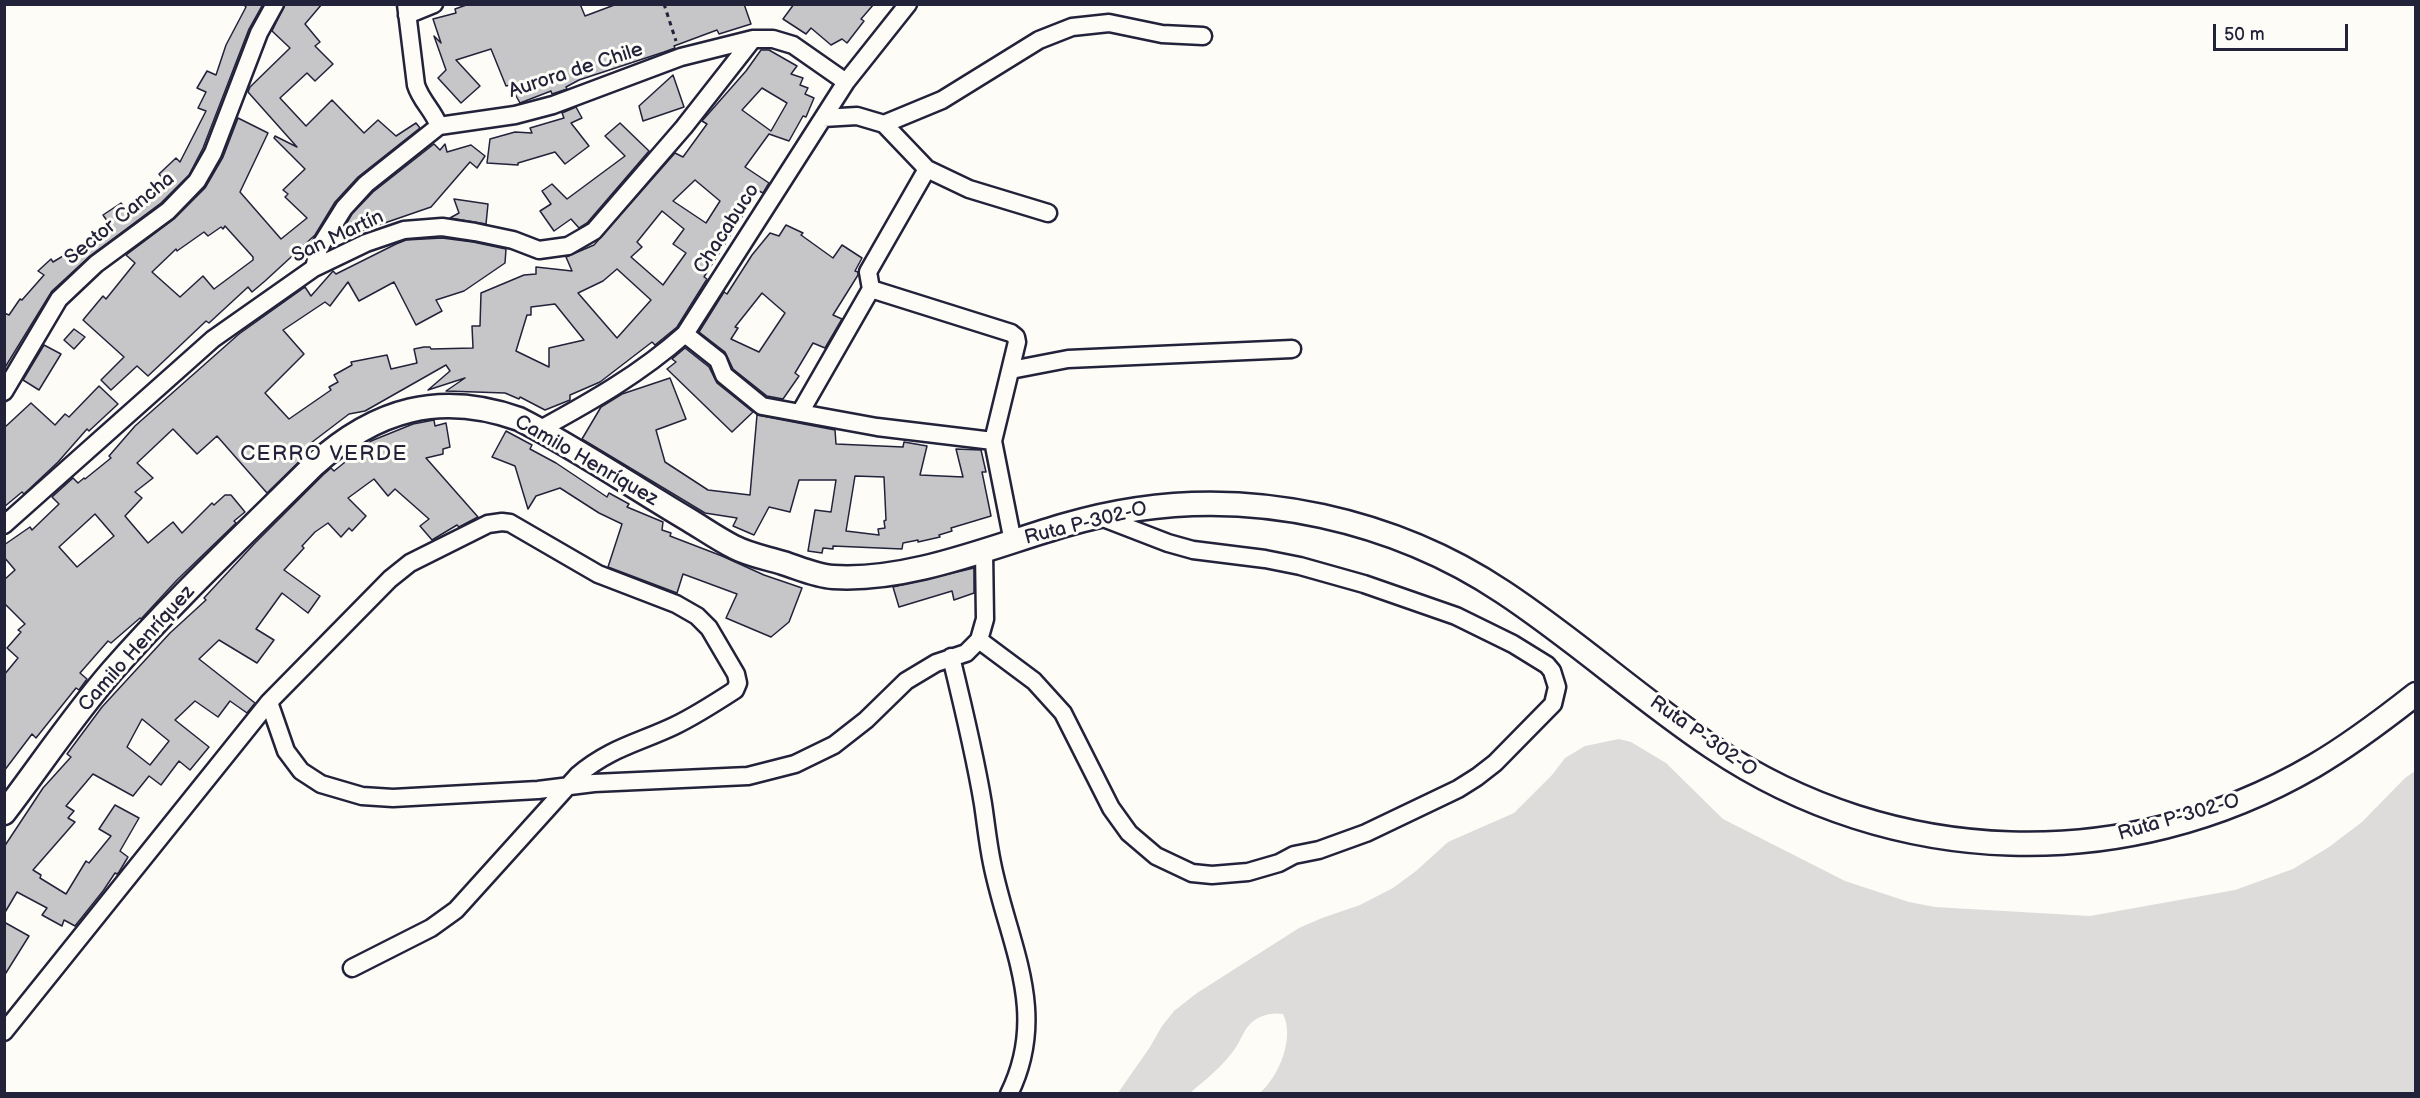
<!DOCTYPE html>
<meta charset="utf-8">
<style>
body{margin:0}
#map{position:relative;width:2420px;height:1098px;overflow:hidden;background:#fdfcf7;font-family:"Balsamiq Sans",sans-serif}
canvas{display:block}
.frame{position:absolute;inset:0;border:6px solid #22223b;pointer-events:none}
.scale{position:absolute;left:2213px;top:24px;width:135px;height:27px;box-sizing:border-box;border:3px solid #22223b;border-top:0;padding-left:8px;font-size:18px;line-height:21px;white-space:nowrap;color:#22223b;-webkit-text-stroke:4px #fdfcf7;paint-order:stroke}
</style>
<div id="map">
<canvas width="2420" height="1098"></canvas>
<div class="frame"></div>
<div class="scale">50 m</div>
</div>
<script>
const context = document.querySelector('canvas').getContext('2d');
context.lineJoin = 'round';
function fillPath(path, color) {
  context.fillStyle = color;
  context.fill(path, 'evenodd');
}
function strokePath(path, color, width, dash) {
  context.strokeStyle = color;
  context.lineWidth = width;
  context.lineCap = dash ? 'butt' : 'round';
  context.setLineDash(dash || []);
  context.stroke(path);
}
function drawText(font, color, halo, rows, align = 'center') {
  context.font = font + ' "Balsamiq Sans",sans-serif';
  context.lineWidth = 6;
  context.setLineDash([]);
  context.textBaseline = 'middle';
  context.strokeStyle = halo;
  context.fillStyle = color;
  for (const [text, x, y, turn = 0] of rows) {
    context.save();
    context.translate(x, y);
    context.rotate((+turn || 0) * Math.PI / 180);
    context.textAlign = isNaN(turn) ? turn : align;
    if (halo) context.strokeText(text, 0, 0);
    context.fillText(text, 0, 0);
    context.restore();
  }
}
fillPath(new Path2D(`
 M1619 739 1631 742 1666 763 1723 819 1845 881 1909 902 1935 907 2090 916 2235 890 2293 869 2329 847 2362 822 2405 778 2415 771V1093H1260C1279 1076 1295 1038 1283 1014 1273 1012 1260 1015 1252 1022 1243 1030 1241 1041 1234 1050 1222 1067 1205 1080 1190 1093H1118L1150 1047 1162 1026 1174 1011 1197 993 1299 928 1322 918 1360 905 1393 888 1416 871 1448 842 1514 813 1552 775 1565 758 1585 746Z`), '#dddcdb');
const building = new Path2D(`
 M243 4H263L249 29 203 148 189 175 161 203 90 256 52 291 4 369V313L9 315 20 299 22 300 44 275 38 271 51 259 53 262 63 256 110 225 103 215 121 203 127 211 167 184 159 174 176 158 180 162 206 111 198 108 206 92 197 88 207 71 216 75 226 45 246 7Z
 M285 4H322L305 24 320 42 315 46 333 64 315 81 307 73 280 98 306 126 332 100 364 133 378 120 396 136 416 123 420 128 358 177 335 202 315 235 265 281 252 292 248 287 209 323 206 321 148 376 137 366 111 390 101 380 124 357 83 320 103 296 106 299 135 263 126 255 174 219 205 188 223 157 238 118 268 133 240 192 281 239 307 218 285 197 288 194 283 190 305 169 274 138 275 136 297 147 248 92 250 87 290 48 272 31ZM225 226 253 257V260L214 289 203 276 180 297 152 272 176 249 177 251 204 232 208 236 221 227 223 229Z
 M469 4H580L585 16 617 4H744L751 24 719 34 717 30 674 46 675 48 664 52 579 80 566 87 567 89 552 94 551 91 520 103 510 85 506 86 491 49 456 60 480 86 461 103 438 78 446 70 434 36 441 43 433 19 456 13 455 9Z
 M794 4H874L861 19 864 21 847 43 842 39 831 45 811 28 806 34 783 19Z
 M761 50H769L797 66 791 74 803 78 800 85 808 88 805 94 814 98 806 117 803 116 789 141 769 134 745 167 769 183 763 193 751 187 736 210 743 215 704 277 707 279 677 327 655 345 652 342 600 382 570 395V400L545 410 520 397 519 399 505 393 446 391 465 378 428 390 450 371 446 365 365 411 349 414 307 446 311 450 267 493 217 436 197 454 173 429 137 463 153 478 135 492 142 498 125 516 148 543 173 522 182 533 212 503 214 505 225 495H231L245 512 234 521 236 523 177 580 141 619 140 618 111 643 108 641 80 673 87 679 79 690 76 688 36 738 32 734 4 771V675L18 658 7 648 21 632 18 630 25 624 4 603V580L15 570 4 557V545L30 527 32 530 59 504 52 497 73 478 78 483 84 478 85 479 111 458 109 456 135 426 239 334 305 287 311 296 333 271 336 274 396 244 406 240 442 238 473 242 506 249 505 263 464 291 436 300 442 311 416 325 394 282 359 301 348 282 330 306 325 302 283 330 304 354 265 393 289 419 331 390 329 387 338 382 334 375 352 365 351 362 387 355 391 369 417 363 414 349 424 347H430L431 349 473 348 472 326H480L481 293 524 275 536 274V267L572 271 566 257 594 245 675 153 683 157 707 124 702 121 746 71ZM762 88 787 103 771 131 742 110ZM695 180 720 201 706 223 673 201ZM662 211 684 229 673 244 686 253 663 285 631 257 642 247 637 242ZM617 269 651 300 617 338 578 293 603 281ZM555 304 584 340 549 348V367L516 351 527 315H531V307ZM95 514 114 536 77 567 59 547Z
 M673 75 684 107 643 121 639 106Z
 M576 107 582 118 571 123 589 146 565 164 555 152 518 163V165L487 163 490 139 515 132 532 133 530 128 564 118 562 113Z
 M620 123 649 151 587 223 579 228 571 219 554 231 540 211 551 204 542 191 552 184 567 199 625 156 605 136Z
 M434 144 440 150 445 144 447 152 471 145 485 156 477 168 470 162 431 207 344 237 342 231 352 214 373 192Z
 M454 199 488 204 486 224 450 218 459 213Z
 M786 225 803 233 801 235 833 258 842 245 862 258 855 271 858 272V275L833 315 842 319 825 348 813 343 795 373 799 376 783 399 767 396 733 369 725 352 699 332 724 292 727 294 752 255 770 233 779 236ZM762 293 785 313 759 352 731 339 738 328 735 327Z
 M74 329 85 337 74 349 64 340Z
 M44 345 61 354 39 390 23 380Z
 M685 348 709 367 717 383 753 412 732 432 667 369 676 362 672 359Z
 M670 378 686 419 656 430 665 462 708 490 750 495 757 415 835 430 836 444 903 447 904 442 927 446 920 475 963 477 956 449 981 450 986 472H982L991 516 951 528 952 531 939 535 940 537 918 542V540L903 543 902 549 833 546V549L823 548 822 553 808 551 815 510 831 512 836 480H799L790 512 769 507 754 535 733 526 737 518 705 513 582 439 601 407 622 394ZM855 476 884 477 886 520 884 521 885 528 878 529 879 535 846 531Z
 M99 386 118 404 89 431 87 429 58 462 24 494 22 492 4 507V428L31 403 55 425 65 414 69 417Z
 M434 420 435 426 446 423 450 447 443 449V454L426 458 478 517 459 527 457 525 432 540 420 526 429 519 395 489 388 496 374 479 348 498 366 516 352 531 349 528 341 537 328 523 315 532 302 546 304 548 284 570 320 596 308 613 282 593 256 629 274 640 257 663 219 640 199 659 255 703 247 713 230 701 218 717 195 701 175 720 209 747 190 770 179 761 161 785 149 776 133 796 93 774 66 806 74 811 68 818 75 822 33 870 41 875 40 878 66 894 86 861 89 863 111 836 99 829 115 805 139 818 120 851 128 857 119 872 117 874 115 873 103 891 75 926 64 920 62 926 42 915 47 908 17 892 4 914V847L43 788 71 757 67 754 102 707 170 633 206 600 204 598 255 543 323 475 331 468 334 471 371 441 413 424ZM142 719 169 741 150 765 127 747Z
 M506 431 532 445 530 449 556 463 607 497 609 493 629 504 627 507 663 522 662 530 671 533 670 536 722 556 764 575 802 588 789 622 771 637 726 618 737 594 683 574 677 593 608 567 622 524 599 513 560 488 536 496 528 509 515 466 492 457Z
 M974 568V593L954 600 952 591 899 607 893 587Z
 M4 922 29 936 4 976Z`);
fillPath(building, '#c6c6c8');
strokePath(building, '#22223b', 1.5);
const street = new Path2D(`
 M406 4 416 85C421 101 433 110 439 126
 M407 15 434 4
 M823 118 857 116 884 124 927 169 969 189 1048 213
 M884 124 942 100 1039 40 1072 27 1109 23 1162 34 1203 36
 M314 268 319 248 344 208 366 184 439 126 515 115 553 105 681 57 753 39H773L793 45 846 82
 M871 289 1011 333 1016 337 1017 342 993 441 1013 542
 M685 334 718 360 724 375 762 406 877 427 993 441
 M1011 370 1068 359 1292 349
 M4 392 59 299 96 264 168 211 197 181 213 153 259 33 275 4
 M801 411 871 289 868 272 927 169
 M539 430C592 401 640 374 685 334L846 82 908 4
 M4 525 213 339 314 268 366 243 404 230 442 227 475 232 513 240 539 250 568 246 594 231 684 127 753 39
 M979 640 1034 681 1063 713 1111 808 1129 833 1156 856 1192 873 1212 875 1248 872 1279 863 1294 855 1319 850 1366 833 1458 789 1477 777 1495 763 1553 704 1557 687 1552 671 1547 665 1513 644 1456 616 1364 584 1300 566 1265 559 1193 550 1168 543 1098 516
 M951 657C963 706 975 755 983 804 986 824 988 844 992 863 1008 944 1050 1011 1009 1094
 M269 702 286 751 301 771 321 784 362 796 393 798 538 790 594 783 748 776 795 764 834 745 866 720 906 681 936 663 966 653 979 640 985 619 984 551
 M4 1032 269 702 390 579 410 563 488 524 502 522 510 523 598 574 676 604 697 616 709 628 736 674 738 683 735 690C715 703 695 716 674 726 638 743 610 748 578 775L456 910 431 928 352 968`);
const secondary = new Path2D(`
 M4 813C40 766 73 716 112 671 175 599 246 533 314 465 376 409 440 391 519 419 578 449 633 487 689 520 704 529 718 539 734 547 749 555 767 558 783 563 799 568 816 576 833 577 909 582 993 546 1065 525 1150 500 1236 497 1322 516 1386 530 1449 556 1503 592 1576 640 1640 699 1712 747 1893 869 2125 876 2314 766 2350 745 2383 720 2416 694`);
strokePath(street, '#22223b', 21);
strokePath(secondary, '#22223b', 27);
strokePath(new Path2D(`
 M664 4 676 41`), '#22223b', 3, [4.5, 4.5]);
strokePath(street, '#fdfcf7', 16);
strokePath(secondary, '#fdfcf7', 22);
drawText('20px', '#22223b', '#fdfcf7', [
 ["Aurora de Chile",576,71,-18],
 ["Sector Cancha",120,219,-39],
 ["Chacabuco",727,229,-57],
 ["San Martín",338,237,-25],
 ["Camilo Henríquez",586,461,30],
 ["Ruta P-302-O",1086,524,-14],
 ["Camilo Henríquez",137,649,-48],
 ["Ruta P-302-O",1703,737,35],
 ["Ruta P-302-O",2179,818,-16]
]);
context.letterSpacing = '1.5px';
drawText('21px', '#22223b', '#fdfcf7', [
 ["CERRO VERDE",324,455]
]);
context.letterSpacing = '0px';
</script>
